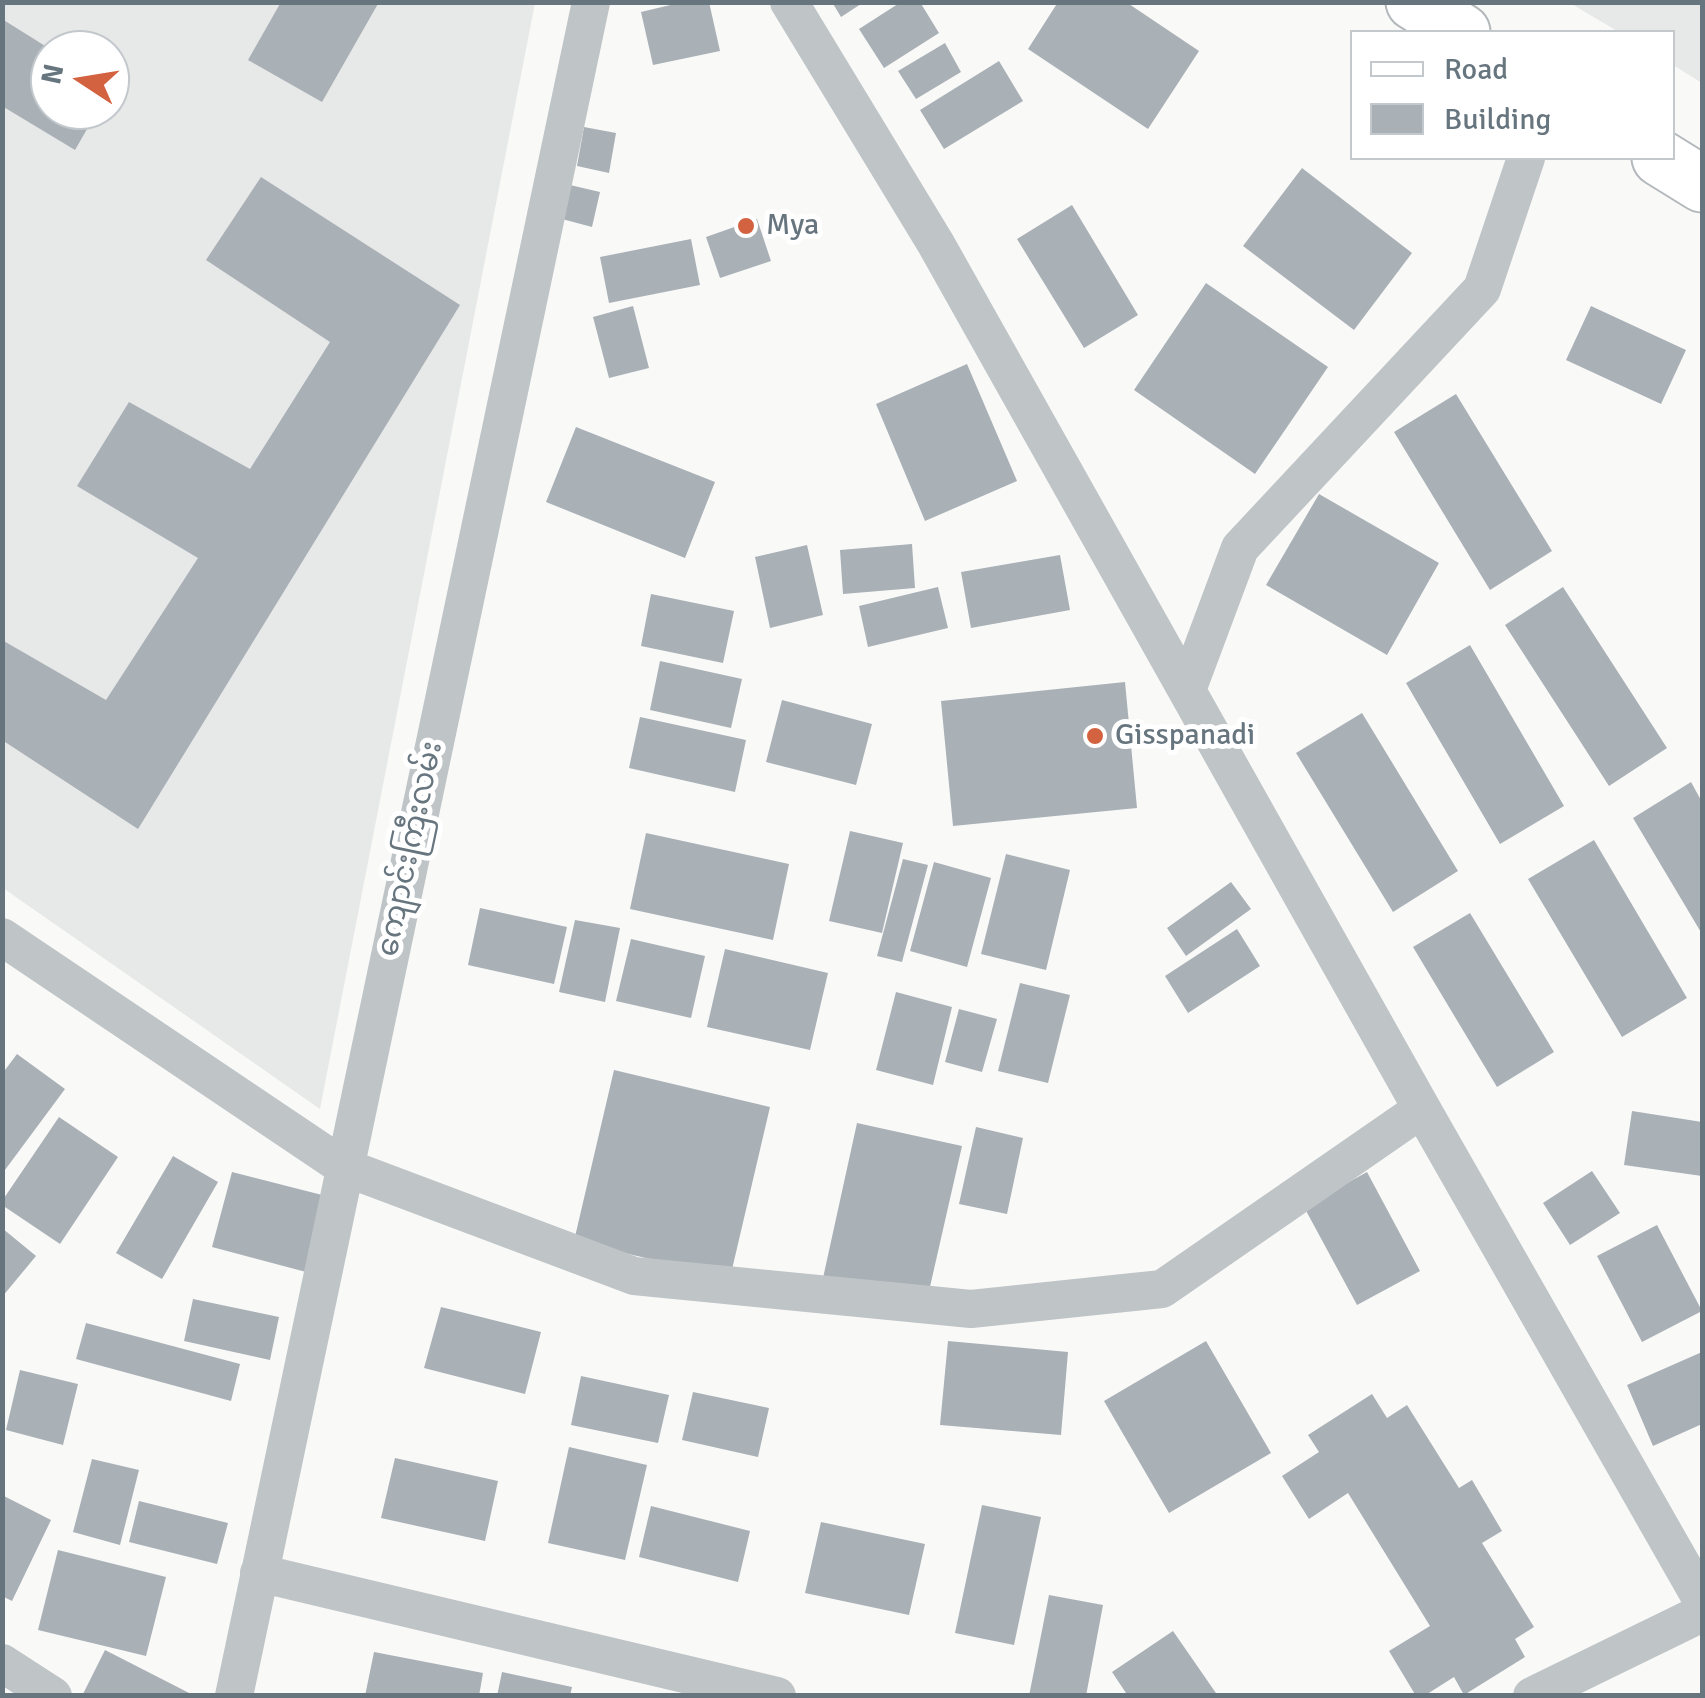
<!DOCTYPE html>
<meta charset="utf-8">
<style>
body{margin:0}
#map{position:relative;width:1705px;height:1698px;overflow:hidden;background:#f9f9f8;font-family:Signika,sans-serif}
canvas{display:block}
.frame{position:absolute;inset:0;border:5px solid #67757f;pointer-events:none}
.legend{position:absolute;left:1350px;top:30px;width:325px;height:130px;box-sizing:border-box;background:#fff;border:2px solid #c2c8cc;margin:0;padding:12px 18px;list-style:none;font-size:30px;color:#67757f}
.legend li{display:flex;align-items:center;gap:20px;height:50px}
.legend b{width:50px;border:2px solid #c2c8cc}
.north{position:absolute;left:30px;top:30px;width:100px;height:100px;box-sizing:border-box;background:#fff;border:2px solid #c2c8cc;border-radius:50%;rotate:282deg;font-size:28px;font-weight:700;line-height:40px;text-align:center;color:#67757f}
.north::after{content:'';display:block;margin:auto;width:35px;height:45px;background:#d26240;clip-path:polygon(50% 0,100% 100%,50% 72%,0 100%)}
</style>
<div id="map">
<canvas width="1705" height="1698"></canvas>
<div class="frame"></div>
<ul class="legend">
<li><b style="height:12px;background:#fff"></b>Road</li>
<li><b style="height:28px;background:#a9b0b6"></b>Building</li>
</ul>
<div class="north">N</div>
</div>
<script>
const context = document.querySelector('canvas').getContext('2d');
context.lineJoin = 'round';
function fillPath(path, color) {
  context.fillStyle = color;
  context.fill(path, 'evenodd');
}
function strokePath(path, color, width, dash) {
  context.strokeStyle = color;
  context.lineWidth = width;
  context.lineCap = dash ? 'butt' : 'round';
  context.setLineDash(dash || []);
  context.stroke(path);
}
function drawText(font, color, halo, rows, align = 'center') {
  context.font = font + ' Signika,"Noto Sans Myanmar",sans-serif';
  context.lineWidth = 10;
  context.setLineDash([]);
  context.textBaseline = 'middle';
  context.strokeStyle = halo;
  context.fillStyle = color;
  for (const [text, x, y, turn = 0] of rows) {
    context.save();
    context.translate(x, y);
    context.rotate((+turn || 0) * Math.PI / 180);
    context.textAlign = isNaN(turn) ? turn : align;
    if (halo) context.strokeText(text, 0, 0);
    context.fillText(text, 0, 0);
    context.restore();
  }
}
fillPath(new Path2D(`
 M3 3H535L320 1109 3 888ZM50 50H110V110H50Z
 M1570 3H1702V83L1673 65 1672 32H1619Z`), '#e7e8e8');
fillPath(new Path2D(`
 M281 2H379L322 102 248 60Z
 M683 2H709L720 51 653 65 641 12Z
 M832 2H864L841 17Z
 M901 2H920L939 33 884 68 859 29Z
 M1058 2H1126L1199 51 1148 129 1028 49Z
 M2 19 50 49V110H98L75 150 2 106Z
 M945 43 961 72 916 99 898 71Z
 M999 61 1023 101 944 149 920 110Z
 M584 127 616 133 609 173 577 166Z
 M1302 168 1412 253 1354 330 1243 246Z
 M261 177 460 305 138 829 2 740V640L106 700 198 558 77 486 129 402 250 469 330 342 206 260Z
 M570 185 600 192 592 227 562 219Z
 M1072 205 1138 315 1084 348 1017 239Z
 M757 219 771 261 720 278 706 237Z
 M691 239 700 285 609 303 600 257Z
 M1206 283 1328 367 1255 474 1134 390Z
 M633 306 649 368 609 378 593 317Z
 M1591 306 1686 350 1661 404 1566 360Z
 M967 364 1017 481 925 521 876 404Z
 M1456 394 1552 551 1490 590 1394 432Z
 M576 427 715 482 685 558 546 502Z
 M1319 494 1439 563 1387 655 1266 585Z
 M912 544 915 588 843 594 840 550Z
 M807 545 823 615 770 628 755 557Z
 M1060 555 1070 610 971 628 961 572Z
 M938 587 948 628 868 647 859 606Z
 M1563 587 1667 748 1609 786 1505 625Z
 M651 594 734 611 723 663 641 646Z
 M1470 645 1564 806 1500 844 1406 683Z
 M660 661 742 679 731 728 650 710Z
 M1125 682 1137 808 953 826 941 701Z
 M782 700 872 724 856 785 766 762Z
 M1362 713 1458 871 1393 912 1296 753Z
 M640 717 746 740 735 792 629 768Z
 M1691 782 1702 802V934L1633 818Z
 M850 831 903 843 882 933 829 921Z
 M646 833 789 864 773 940 630 909Z
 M1594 840 1687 998 1622 1037 1528 879Z
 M1006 854 1070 870 1046 970 981 954Z
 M903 859 928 865 902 962 877 956Z
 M934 862 991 878 967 967 910 951Z
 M1231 882 1251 909 1186 956 1167 928Z
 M480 908 567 927 554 984 468 965Z
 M1470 913 1554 1052 1497 1087 1413 947Z
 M575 920 620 928 605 1002 559 992Z
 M1237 929 1260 966 1188 1013 1165 976Z
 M631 939 705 956 691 1018 616 1001Z
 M725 949 828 973 810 1050 707 1027Z
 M1020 983 1070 995 1048 1083 998 1071Z
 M896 992 952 1007 933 1085 876 1070Z
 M959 1009 997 1019 982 1072 945 1062Z
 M17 1054 65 1089 2 1174V1074Z
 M614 1070 770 1107 730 1278 574 1241Z
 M1632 1111 1702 1122V1176L1624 1165Z
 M59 1117 118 1157 60 1244 2 1205V1201Z
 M857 1123 962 1146 927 1300 823 1278Z
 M976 1127 1023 1138 1007 1214 959 1204Z
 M173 1156 218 1182 162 1279 116 1253Z
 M1592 1171 1620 1213 1570 1245 1543 1203Z
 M232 1172 326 1196 306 1272 212 1247Z
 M1367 1172 1420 1271 1357 1305 1304 1207Z
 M1657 1225 1702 1311 1642 1342 1597 1256Z
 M2 1228 36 1256 2 1297Z
 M193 1299 279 1317 270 1360 184 1341Z
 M441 1307 541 1332 525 1394 424 1368Z
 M86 1323 240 1364 231 1401 76 1359Z
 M948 1341 1068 1352 1061 1435 940 1425Z
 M1206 1341 1271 1453 1169 1513 1104 1401Z
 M1702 1352V1424L1653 1446 1627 1385Z
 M20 1370 78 1384 63 1445 6 1430Z
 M581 1376 669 1395 658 1443 571 1425Z
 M693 1392 769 1408 758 1457 682 1440Z
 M1372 1394 1387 1418 1407 1405 1459 1488 1472 1480 1502 1531 1482 1543 1534 1627 1515 1639 1525 1657 1464 1695 1454 1677 1424 1696H1416L1389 1651 1430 1626 1348 1493 1309 1519 1282 1476 1319 1452 1308 1435Z
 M569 1447 647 1465 625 1560 548 1543Z
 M395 1458 498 1481 485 1541 381 1518Z
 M92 1459 139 1470 120 1545 73 1532Z
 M2 1495 51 1520 12 1601 2 1596Z
 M139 1501 228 1523 217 1564 129 1542Z
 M982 1505 1041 1517 1014 1645 955 1633Z
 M651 1506 750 1531 738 1582 639 1557Z
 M821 1522 925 1544 909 1615 805 1593Z
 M58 1550 166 1577 146 1656 38 1630Z
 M1049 1595 1103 1605 1086 1696H1029Z
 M1173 1631 1218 1696H1128L1112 1672Z
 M105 1650 195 1696H82Z
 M374 1652 483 1673 479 1696H365Z
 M502 1672 572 1687 570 1696H497Z`), '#a9b0b6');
const primary = new Path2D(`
 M1414 2 1462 32
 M1660 158 1702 184`);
strokePath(primary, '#b3b8bb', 59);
strokePath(new Path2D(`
 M789 2 936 244 1422 1109 1702 1600
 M1187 690 1240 548 1482 289 1526 158
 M2 937 344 1167 634 1276 971 1309 1162 1289 1422 1109
 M259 1573 777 1696
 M2 1663 53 1696
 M234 1696 591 2
 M1532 1696 1702 1613`), '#bfc4c7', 38);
strokePath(primary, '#fff', 55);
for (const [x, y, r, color] of [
 [746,226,10,"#d26240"],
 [1095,736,10,"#d26240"]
]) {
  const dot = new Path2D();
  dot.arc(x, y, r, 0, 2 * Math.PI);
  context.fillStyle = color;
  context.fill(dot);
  strokePath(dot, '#fff', 4);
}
drawText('30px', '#67757f', '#fff', [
 ["Mya",766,226],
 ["Gisspanadi",1115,736]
], 'left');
drawText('30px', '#67757f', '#fff', [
 ["ကျောင်းကြီးလမ်း",411,849,-78]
]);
</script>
